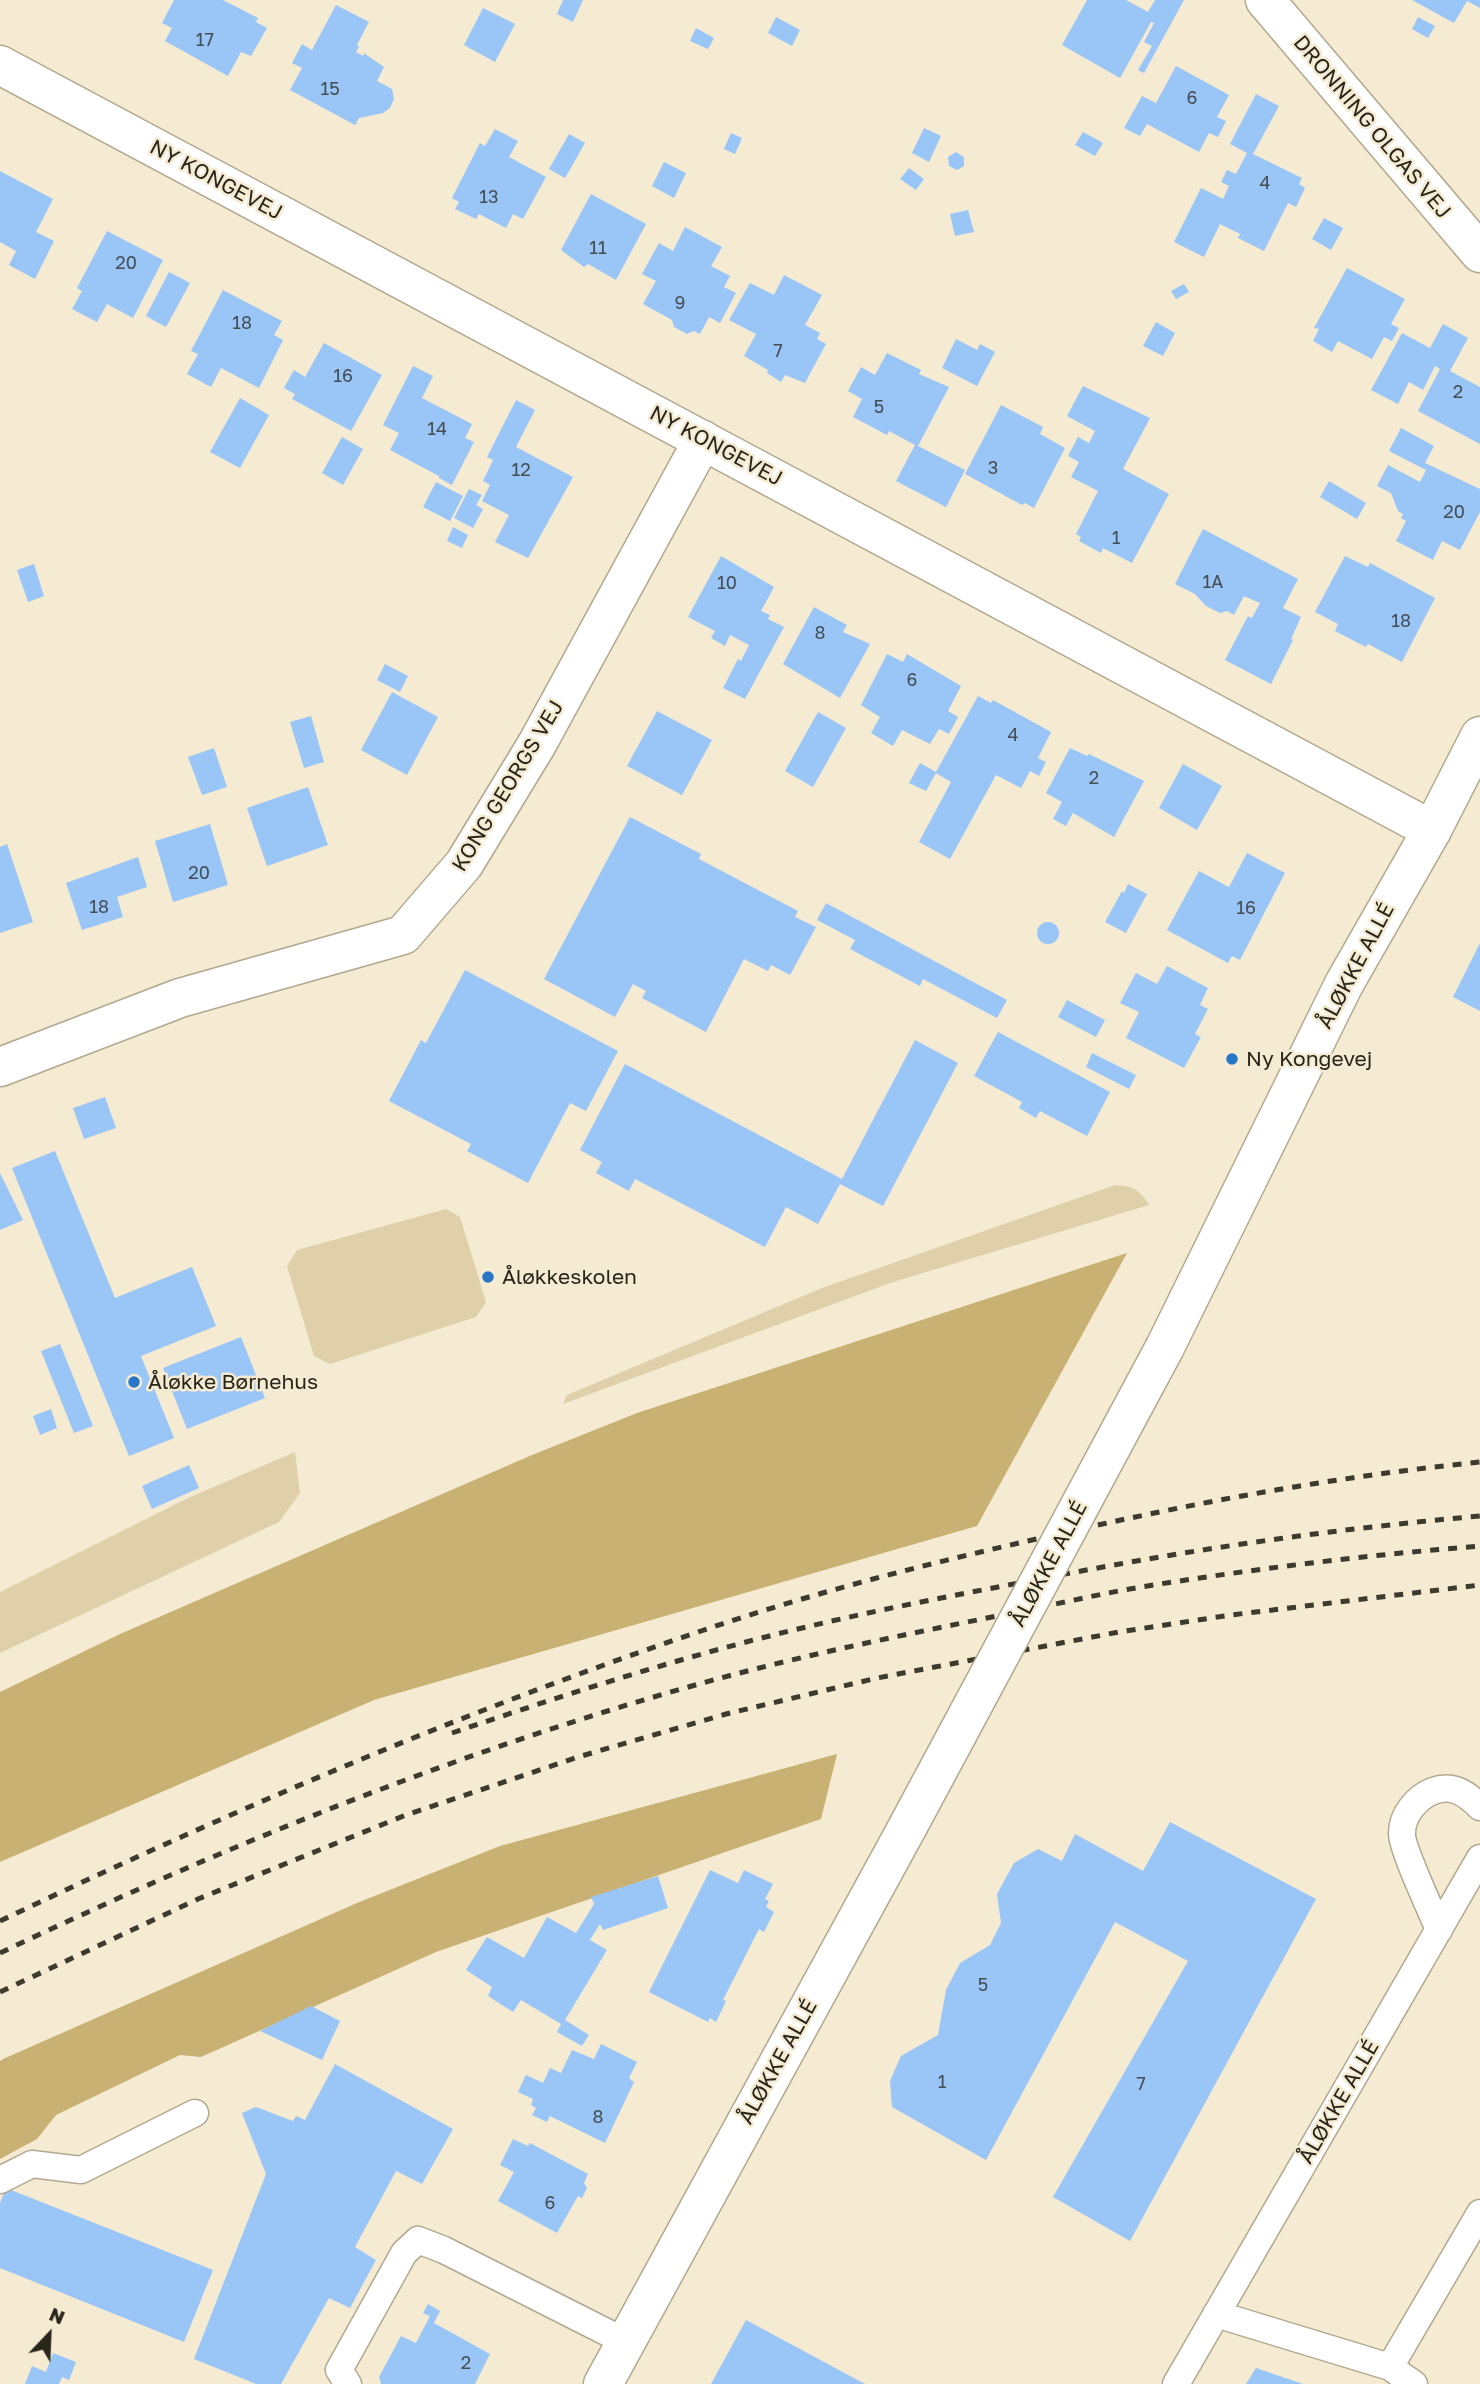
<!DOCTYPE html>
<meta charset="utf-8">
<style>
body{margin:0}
#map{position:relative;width:1480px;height:2384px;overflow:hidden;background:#f4ebd2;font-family:"Golos Text",sans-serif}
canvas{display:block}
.north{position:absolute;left:14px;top:2300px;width:70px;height:70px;-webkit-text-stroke:5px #f4ebd2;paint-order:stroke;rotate:23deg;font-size:19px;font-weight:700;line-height:28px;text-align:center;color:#28251b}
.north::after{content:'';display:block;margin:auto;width:24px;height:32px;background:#28251b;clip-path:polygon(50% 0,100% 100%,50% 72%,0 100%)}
</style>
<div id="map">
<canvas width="1480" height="2384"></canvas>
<div class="north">N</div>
</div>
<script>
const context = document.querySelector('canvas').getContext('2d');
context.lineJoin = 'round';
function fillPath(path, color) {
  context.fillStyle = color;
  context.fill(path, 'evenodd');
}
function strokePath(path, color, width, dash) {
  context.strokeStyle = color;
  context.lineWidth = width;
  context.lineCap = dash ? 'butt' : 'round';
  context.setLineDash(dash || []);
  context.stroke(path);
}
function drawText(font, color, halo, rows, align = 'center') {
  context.font = font + ' "Golos Text",sans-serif';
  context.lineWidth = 5;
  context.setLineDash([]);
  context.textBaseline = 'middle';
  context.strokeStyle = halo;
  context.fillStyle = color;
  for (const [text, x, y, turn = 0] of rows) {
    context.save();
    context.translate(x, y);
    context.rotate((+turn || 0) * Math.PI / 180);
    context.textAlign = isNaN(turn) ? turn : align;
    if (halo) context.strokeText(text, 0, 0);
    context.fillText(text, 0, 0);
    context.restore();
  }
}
fillPath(new Path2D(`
 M1115 1185C1132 1186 1141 1190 1149 1205L893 1282 563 1404 567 1395 822 1288Z
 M446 1209 460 1217 486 1302 476 1317 330 1364 314 1356 287 1266 297 1250Z
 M295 1452 300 1493 279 1522 0 1653V1592L188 1498Z`), '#dfd0a9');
fillPath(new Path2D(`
 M1127 1253 977 1526 374 1700 0 1862V1692L120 1634 532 1455 637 1413Z
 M837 1754 821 1819 436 1952 201 2057 180 2055 56 2115 37 2139 0 2159V2061L3 2059 357 1903 500 1846Z`), '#c8b173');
fillPath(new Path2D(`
 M174 0H223L258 18 256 22 267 28 251 56 241 52 228 76 165 41 172 28 162 23Z
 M563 0H583L573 22 557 14Z
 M1087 0H1126L1148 12 1155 0H1184L1144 73 1138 70 1152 46 1144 42 1154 23 1151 22 1120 78 1062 45Z
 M1412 0H1480V8L1467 1 1454 23Z
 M336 5 369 22 357 45 359 47 356 52 363 56 364 53 384 67 377 81 392 89 394 99 390 108 383 113 359 118 355 125 290 90 302 68 292 63 302 44 312 50Z
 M483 8 515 24 495 62 464 45Z
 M776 17 800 30 792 46 768 33Z
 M1418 17 1435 26 1428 38 1412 29Z
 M696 28 714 38 708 49 690 41Z
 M1176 66 1229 95 1217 117 1226 121 1218 137 1209 133 1199 152 1147 124 1140 136 1124 128 1142 96 1156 103Z
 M1256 94 1279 106 1253 154 1302 178 1299 184 1305 188 1296 207 1288 203 1264 251 1238 238 1240 234 1220 224 1204 257 1174 242 1201 188 1223 199 1229 186 1221 182 1227 170 1236 174 1247 153 1230 144Z
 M924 128 941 136 929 162 912 153Z
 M495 129 518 141 509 157 546 177 523 219 513 214 506 228 479 214 476 219 455 209 459 202 452 198 480 143 485 146Z
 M1083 132 1103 143 1095 156 1075 145Z
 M731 133 742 138 735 154 724 149Z
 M569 134 585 143 565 178 549 169Z
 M956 152 964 157V166L957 170 949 166 948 157Z
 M664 162 686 173 674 198 652 186Z
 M909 168 924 179 916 190 900 179Z
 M0 171 53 199 36 232 54 241 35 279 9 265 16 251 0 242Z
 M591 194 646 224 616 280 588 264 584 267 561 250Z
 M968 210 974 232 955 236 950 214Z
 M1324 218 1343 228 1331 250 1312 239Z
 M685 227 722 247 711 266 730 276 724 287 736 293 720 323 709 317 700 334 694 331 687 334 674 327 672 320 643 304 656 281 642 274 659 243 673 251Z
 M107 231 163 260 133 318 107 304 97 322 72 309 82 291 77 288Z
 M1347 268 1405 299 1391 324 1399 328 1392 341 1384 337 1372 359 1338 341 1332 352 1313 341 1319 329 1314 328Z
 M169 272 190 283 166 327 146 316Z
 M784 275 822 295 805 325 820 333 817 339 826 344 805 383 785 375 781 382 767 373 768 370 744 356 756 334 729 320 750 283 774 295Z
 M1184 284 1189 292 1176 299 1171 291Z
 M223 290 282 321 274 335 283 340 259 388 221 368 211 387 187 374 198 354 191 351Z
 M1156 322 1175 333 1163 356 1143 346Z
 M1443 324 1468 338 1450 371 1480 387V444L1418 411 1440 369 1435 366 1423 390 1409 382 1398 404 1371 390 1402 333 1430 348Z
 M956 339 977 350 980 344 995 352 977 386 942 368Z
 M324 343 382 375 351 431 292 399 295 394 284 388 294 370 305 377Z
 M887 353 921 370 919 374 949 387 918 446 965 470 946 507 896 481 915 445 889 431 887 435 853 417 862 399 848 391 861 367 875 375Z
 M413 366 433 376 422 398 472 424 465 438 474 442 452 485 439 478V476L390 450 399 433 383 425Z
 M1083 386 1150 418 1123 469 1169 494 1132 563 1103 548 1101 553 1079 541 1081 537 1076 534 1098 491 1071 477 1079 462 1068 456 1078 437 1089 443 1095 431 1067 416Z
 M240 398 269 415 240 468 210 452Z
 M516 400 535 410 516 447 573 477 528 558 495 542 509 515 482 501 490 485 483 481 493 460 487 457Z
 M1001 405 1043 427 1040 434 1065 448 1034 508 1025 503 1022 505 965 474Z
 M1401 428 1434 446 1425 463 1480 489V512L1460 550 1442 541 1433 560 1396 541 1406 521 1401 518 1403 514 1398 511 1391 493 1377 486 1388 465 1420 482 1426 470 1389 451Z
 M342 437 363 449 343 485 322 473Z
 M1329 481 1366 503 1357 519 1320 497Z
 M436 482 463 496 450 521 423 507Z
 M469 489 482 495 476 505 483 509 473 528 454 518Z
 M453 527 468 535 462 548 447 541Z
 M1203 529 1298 579 1283 608 1301 617 1291 639 1293 640 1271 684 1225 660 1248 616 1252 618 1260 603 1244 596 1234 615 1227 611 1220 613 1206 606 1195 594 1175 584Z
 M721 556 774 587 761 611 770 615 768 619 784 627 745 699 723 688 738 659 741 661 749 645 730 635 725 646 711 638 715 631 688 617Z
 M1345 556 1368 567 1370 563 1435 598 1402 662 1368 644 1366 647 1335 631 1338 624 1315 612Z
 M34 564 44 596 28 602 17 570Z
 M814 607 847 625 843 632 870 644 840 698 783 664Z
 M887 654 903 662 907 654 961 686 948 711 958 717 949 734 939 729 930 744 902 730 893 746 871 733 880 717 861 705Z
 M385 664 408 676 400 692 377 680Z
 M392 692 438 717 407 775 361 750Z
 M978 696 991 703 993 700 1051 732 1038 758 1046 762 1039 776 1030 771 1021 788 996 775 950 859 919 842 951 782 936 773 926 791 909 783 920 763 936 772Z
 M657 711 712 740 682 795 627 766Z
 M818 712 846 728 813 787 785 771Z
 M311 716 324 762 304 768 290 722Z
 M214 748 227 787 202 795 188 757Z
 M1070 748 1087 756 1089 754 1144 781 1114 837 1073 813 1066 826 1053 819 1062 802 1046 793Z
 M1183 764 1222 786 1197 830 1159 808Z
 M308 787 328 845 267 866 247 808Z
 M630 817 701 854 699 859 798 911 795 917 816 927 790 975 771 965 768 971 744 959 706 1032 642 998 646 991 633 984 615 1017 544 979Z
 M210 824 228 885 173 902 155 841Z
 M7 844 33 922 0 933V847Z
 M1247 853 1285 873 1240 960 1232 956 1228 963 1167 930 1199 871 1229 887Z
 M138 857 147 887 117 897 123 917 82 930 66 883Z
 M1128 884 1147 894 1126 933 1105 922 1122 891 1124 893Z
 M826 903 1007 1000 997 1018 923 979 920 986 850 949 855 940 817 920Z
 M1037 933a11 11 0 1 1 22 0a11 11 0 1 1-22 0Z
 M1480 943V1011L1453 997Z
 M1167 966 1208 988 1200 1005 1208 1009 1195 1034 1201 1037 1184 1068 1126 1038 1139 1012 1120 1003 1136 973 1157 984Z
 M465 970 618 1051 586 1111 570 1103 528 1183 467 1151 471 1144 389 1101 421 1040 426 1043Z
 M1067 1000 1105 1020 1096 1037 1058 1017Z
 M998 1032 1110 1092 1087 1136 1040 1111 1036 1118 1019 1108 1022 1102 974 1076Z
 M915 1040 958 1063 883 1206 840 1184 818 1224 786 1207 765 1247 635 1179 629 1191 596 1173 602 1162 580 1150 625 1064 842 1179Z
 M1092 1053 1136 1075 1129 1089 1086 1067Z
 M105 1097 116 1128 84 1139 73 1108Z
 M55 1151 115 1298 192 1267 216 1326 141 1356 174 1438 129 1456 12 1168Z
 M0 1173 23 1220 0 1230Z
 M241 1337 265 1398 187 1429 163 1368Z
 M60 1344 93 1426 74 1433 41 1351Z
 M51 1409 57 1428 40 1435 33 1416Z
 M189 1465 199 1488 152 1509 142 1486Z
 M1170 1822 1316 1899 1130 2241 1053 2197 1188 1961 1115 1922 986 2160 892 2107 890 2081 901 2056 938 2035 946 1990 960 1963 990 1945 1001 1923 997 1894 1014 1863 1038 1849 1062 1861 1075 1834 1143 1871Z
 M710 1870 738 1883 744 1870 773 1884 765 1899 769 1901 766 1907 774 1912 764 1932 759 1929 723 2000 726 2001 716 2022 710 2018 708 2022 649 1992Z
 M658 1876 668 1908 603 1930 600 1924 590 1940 607 1950 565 2020 589 2035 582 2046 557 2032 561 2024 521 2000 513 2012 488 1996 492 1987 466 1970 487 1937 524 1958 547 1917 576 1933 594 1904 591 1897Z
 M311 2006 340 2021 322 2060 260 2031Z
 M601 2044 637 2062 629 2078 634 2082 605 2143 550 2116 547 2122 532 2115 536 2108 531 2105 533 2099 518 2092 526 2075 543 2083 550 2068 561 2073 572 2050 594 2059Z
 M335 2064 453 2129 422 2184 396 2171 355 2247 376 2260 350 2308 329 2298 281 2384H256L194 2359 266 2174 242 2113 256 2107 293 2121 296 2116 305 2120Z
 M513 2139 528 2146 530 2143 588 2174 584 2183 587 2188 582 2198 578 2196 557 2233 498 2201 514 2172 500 2165Z
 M6 2188 213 2270 184 2342 0 2268V2203Z
 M428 2304 440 2311 434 2323 490 2354 475 2384H381L379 2377 401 2336 416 2343 430 2316 423 2313Z
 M746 2320 865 2384H711Z
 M53 2353 76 2362 69 2380 62 2377 59 2384H25L32 2366 46 2372Z
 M1256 2368 1303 2384H1246Z`), '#9ac5f7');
const lane = new Path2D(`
 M1439 1930C1432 1912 1401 1847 1402 1833 1402 1815 1417 1797 1433 1791 1453 1784 1466 1793 1480 1807
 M0 2180 32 2164 81 2170 195 2113
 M1216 2314 1390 2367 1414 2384
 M1390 2367 1480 2213
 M348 2384 339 2370 404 2253 418 2240 444 2250 626 2342
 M1176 2384 1480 1858`);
const street = new Path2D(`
 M1265 0 1480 253
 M0 65 1432 830
 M0 1067 180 998 403 935 464 864 537 744 703 440`);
const secondary = new Path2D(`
 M1165 1347 1344 984 1432 830 1480 736
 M603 2384 907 1828`);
strokePath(lane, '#b1a890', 29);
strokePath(street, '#b1a890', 41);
strokePath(secondary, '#b1a890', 41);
strokePath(lane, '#fff', 26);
strokePath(street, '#fff', 38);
strokePath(secondary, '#fff', 38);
strokePath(new Path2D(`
 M452 1733C567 1694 684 1656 802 1628 881 1609 961 1594 1040 1579 1186 1550 1332 1529 1480 1516
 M0 1921C228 1812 462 1712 701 1631 812 1593 926 1564 1041 1538 1186 1504 1332 1477 1480 1462
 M0 1953C231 1843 469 1747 717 1679 809 1654 903 1635 997 1616 1045 1607 1093 1595 1141 1587 1253 1569 1367 1555 1480 1546
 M0 1992 198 1899 406 1815 578 1757 726 1714 877 1678 1119 1632 1231 1615 1480 1585`), '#3d3a2e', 5, [9, 9]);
const secondaryBridge = new Path2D(`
 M907 1828 1165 1347`);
strokePath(secondaryBridge, '#b1a890', 41, []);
strokePath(secondaryBridge, '#fff', 38);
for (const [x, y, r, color] of [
 [1232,1059,7,"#2a76c6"],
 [488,1277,7,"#2a76c6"],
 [134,1382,7,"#2a76c6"]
]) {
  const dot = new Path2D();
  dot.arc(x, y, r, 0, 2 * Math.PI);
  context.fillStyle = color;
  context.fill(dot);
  strokePath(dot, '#f4ebd2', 2.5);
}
drawText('18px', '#444d52', null, [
 ["17",205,40],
 ["15",330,89],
 ["6",1192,98],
 ["4",1265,183],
 ["13",489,197],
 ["11",598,248],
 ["20",126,263],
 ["9",680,303],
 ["18",242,323],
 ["7",778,351],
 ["16",343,376],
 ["2",1458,392],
 ["5",879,407],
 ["14",437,429],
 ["3",993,468],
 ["12",521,470],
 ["20",1454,512],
 ["1",1116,538],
 ["1A",1213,582],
 ["10",727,583],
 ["18",1401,621],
 ["8",820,633],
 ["6",912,680],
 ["4",1013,735],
 ["2",1094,778],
 ["20",199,873],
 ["18",99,907],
 ["16",1246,908],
 ["5",983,1985],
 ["1",942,2082],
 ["7",1141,2084],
 ["8",598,2117],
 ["6",550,2203],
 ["2",466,2363]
]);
drawText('21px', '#28251b', '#f4ebd2', [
 ["DRONNING OLGAS VEJ",1372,127,50],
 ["NY KONGEVEJ",216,180,28],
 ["NY KONGEVEJ",716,446,28],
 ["KONG GEORGS VEJ",508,786,-59],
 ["ÅLØKKE ALLÉ",1356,966,-62],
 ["ÅLØKKE ALLÉ",1049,1564,-62],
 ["ÅLØKKE ALLÉ",778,2062,-61],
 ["ÅLØKKE ALLÉ",1339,2102,-60]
]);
drawText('21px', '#28251b', '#f4ebd2', [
 ["Ny Kongevej",1246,1059],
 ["Åløkkeskolen",502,1277],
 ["Åløkke Børnehus",148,1382]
], 'left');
</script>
